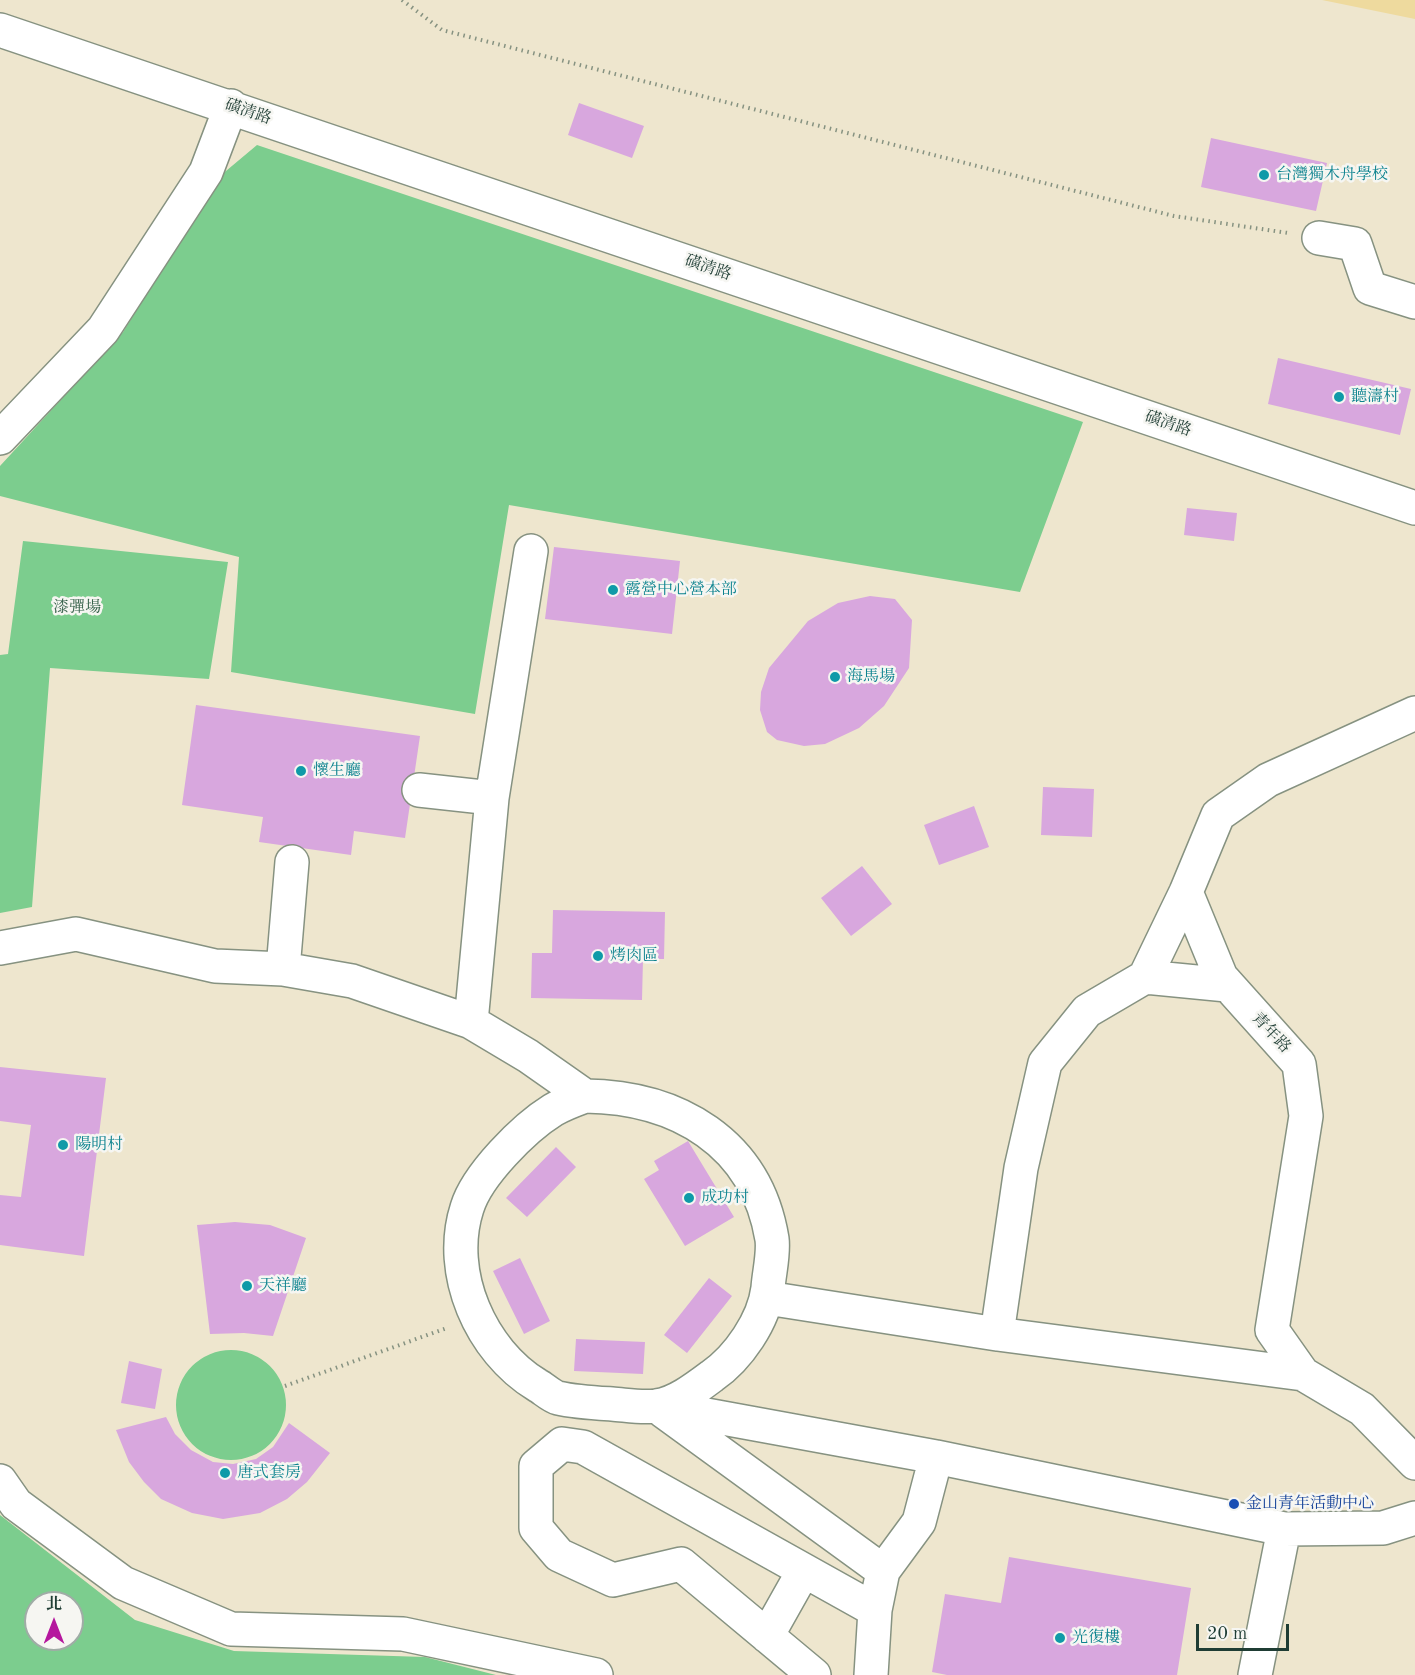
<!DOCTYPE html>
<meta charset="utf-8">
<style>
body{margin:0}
#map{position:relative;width:1415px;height:1675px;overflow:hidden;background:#eee6ce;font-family:"Old Standard TT","Noto Serif TC",serif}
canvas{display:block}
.north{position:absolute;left:24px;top:1591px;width:60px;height:60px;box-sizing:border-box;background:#f6f6f2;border:2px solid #a0aca6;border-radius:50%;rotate:0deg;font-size:16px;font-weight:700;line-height:24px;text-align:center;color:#1f3d34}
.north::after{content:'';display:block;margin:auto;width:21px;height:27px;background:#b5179e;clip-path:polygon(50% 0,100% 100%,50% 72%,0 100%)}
.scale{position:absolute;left:1196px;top:1624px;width:93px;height:27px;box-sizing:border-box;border:3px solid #1f3d34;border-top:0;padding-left:8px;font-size:18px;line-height:21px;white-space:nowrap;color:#1f3d34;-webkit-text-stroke:4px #f6f6f2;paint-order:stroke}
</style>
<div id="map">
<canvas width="1415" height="1675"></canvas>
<div class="north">北</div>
<div class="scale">20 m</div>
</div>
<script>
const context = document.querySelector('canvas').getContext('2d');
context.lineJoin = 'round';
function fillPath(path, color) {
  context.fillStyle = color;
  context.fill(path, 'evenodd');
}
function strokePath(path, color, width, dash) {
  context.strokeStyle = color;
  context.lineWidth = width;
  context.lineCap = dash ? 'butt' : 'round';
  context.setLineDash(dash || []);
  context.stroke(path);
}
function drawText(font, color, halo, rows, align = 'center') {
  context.font = font + ' "Old Standard TT","Noto Serif TC",serif';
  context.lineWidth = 5;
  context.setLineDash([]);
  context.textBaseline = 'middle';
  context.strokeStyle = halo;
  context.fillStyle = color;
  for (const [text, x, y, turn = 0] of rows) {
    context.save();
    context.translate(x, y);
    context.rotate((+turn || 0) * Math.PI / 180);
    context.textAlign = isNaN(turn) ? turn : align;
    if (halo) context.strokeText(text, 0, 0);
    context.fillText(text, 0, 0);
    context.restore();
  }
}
fillPath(new Path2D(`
 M257 145 1083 422 1020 592 509 505 475 714 231 672 239 557 0 496V466L123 332 220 176Z
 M23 541 228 562 209 679 50 668 32 907 0 913V655L8 654Z
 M176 1405a55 55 0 1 1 110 0a55 55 0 1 1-110 0Z
 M0 1515 135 1620 234 1651 425 1657 496 1675H0ZM36 1603H72V1639H36Z`), '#7ccd8e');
fillPath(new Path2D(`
 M1323 0H1415V19L1322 0Z`), '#eeda9e');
fillPath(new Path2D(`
 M579 103 644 126 632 158 568 135Z
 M1211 138 1327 163 1316 211 1201 187Z
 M1278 358 1411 389 1400 435 1268 404Z
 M1187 508 1237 513 1234 541 1184 535Z
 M554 547 680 561 672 634 545 619Z
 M870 596 895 599 912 620 909 668 884 706 859 728 825 744 804 746 777 740 767 732 760 710 761 692 769 668 808 621 838 603Z
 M196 705 420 736 405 838 354 831 351 855 259 842 263 817 182 805Z
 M1043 787 1094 789 1092 837 1041 835Z
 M974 806 989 847 939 865 924 825Z
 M862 866 892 904 851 936 821 898Z
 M553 910 665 912 664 959H643L642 1000 531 998 532 953H552Z
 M0 1067 106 1078 84 1256 0 1245V1195L21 1197 31 1125 0 1121Z
 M688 1141 734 1217 685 1246 644 1179 659 1170 654 1161Z
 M556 1147 576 1167 527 1217 506 1198Z
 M235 1222 270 1225 306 1238 273 1336 244 1333 210 1334 197 1225Z
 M520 1258 550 1321 524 1334 493 1271Z
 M709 1278 732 1296 687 1353 664 1335Z
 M576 1339 645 1342 643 1374 574 1371Z
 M129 1361 162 1369 155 1409 121 1403Z
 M166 1417 175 1434 191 1450 213 1462 233 1464 256 1459 273 1447 289 1423 330 1453 307 1482 287 1499 260 1513 223 1519 192 1513 161 1499 144 1482 129 1462 116 1430Z
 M1009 1557 1191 1588 1177 1675H947L932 1672 945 1594 1001 1603Z`), '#d8a7de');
const minor = new Path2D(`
 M0 30 1415 508
 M1319 238 1355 244 1370 288 1415 302
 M0 438 103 330 206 172 231 106
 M419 790 492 798
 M1186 892 1221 977 1299 1064 1306 1116 1272 1330 1303 1374 1362 1409 1415 1463
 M0 948 76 934 215 966 283 969 352 981 471 1022 528 1056 585 1096
 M283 969 292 862
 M1145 977 1227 985
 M471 1022 492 798 531 551
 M585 1096C677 1097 756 1142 772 1239 774 1254 769 1273 768 1288 764 1321 738 1358 712 1376 696 1388 675 1404 656 1406 642 1408 626 1405 612 1404 595 1403 575 1402 558 1398 551 1396 544 1389 537 1385 481 1351 446 1273 467 1208 477 1175 524 1128 553 1110 563 1104 574 1100 585 1096Z
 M767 1298 997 1334 1303 1374
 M997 1334 1021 1168 1045 1063 1087 1011 1145 977 1186 892 1218 815 1268 780 1415 713
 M657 1406 936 1457 1284 1529 1383 1528 1415 1518
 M663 1411 883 1571
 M0 1481 16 1504 123 1583 231 1629 403 1634 596 1675
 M767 1636 803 1572
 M814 1675 681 1564 613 1580 559 1555 536 1528V1466L562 1444 583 1447 875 1610
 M871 1675 875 1610 883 1571 919 1522 936 1457
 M1255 1675 1284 1529`);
strokePath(minor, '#869281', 36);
strokePath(new Path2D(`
 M402 0 442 30 1174 216 1288 233
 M285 1386 447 1328`), '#869281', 4, [1.5, 4.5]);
strokePath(minor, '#fff', 33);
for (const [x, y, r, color] of [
 [1264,175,6,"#0f9aa8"],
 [1339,397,6,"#0f9aa8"],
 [613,590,6,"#0f9aa8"],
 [835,677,6,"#0f9aa8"],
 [301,771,6,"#0f9aa8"],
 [598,956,6,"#0f9aa8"],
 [63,1145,6,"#0f9aa8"],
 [689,1198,6,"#0f9aa8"],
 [247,1286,6,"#0f9aa8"],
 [225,1473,6,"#0f9aa8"],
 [1234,1504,6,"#1a4fb4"],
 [1060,1638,6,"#0f9aa8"]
]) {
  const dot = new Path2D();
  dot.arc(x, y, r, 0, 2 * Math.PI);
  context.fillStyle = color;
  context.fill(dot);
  strokePath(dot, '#f6f6f2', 2);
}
drawText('16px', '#1f3d34', '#f6f6f2', [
 ["磺清路",248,112,19],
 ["磺清路",708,268,19],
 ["磺清路",1168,424,19],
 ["青年路",1271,1033,47]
]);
drawText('16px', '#0d838f', '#f6f6f2', [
 ["台灣獨木舟學校",1276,175],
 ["聽濤村",1351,397],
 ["露營中心營本部",625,590],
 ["海馬場",847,677],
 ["懷生廳",313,771],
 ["烤肉區",610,956],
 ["陽明村",75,1145],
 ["成功村",701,1198],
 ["天祥廳",259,1286],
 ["唐式套房",237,1473],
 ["光復樓",1072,1638]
], 'left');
drawText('16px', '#36614a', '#f6f6f2', [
 ["漆彈場",77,608]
]);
drawText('16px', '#164399', '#f6f6f2', [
 ["金山青年活動中心",1246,1504]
], 'left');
</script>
